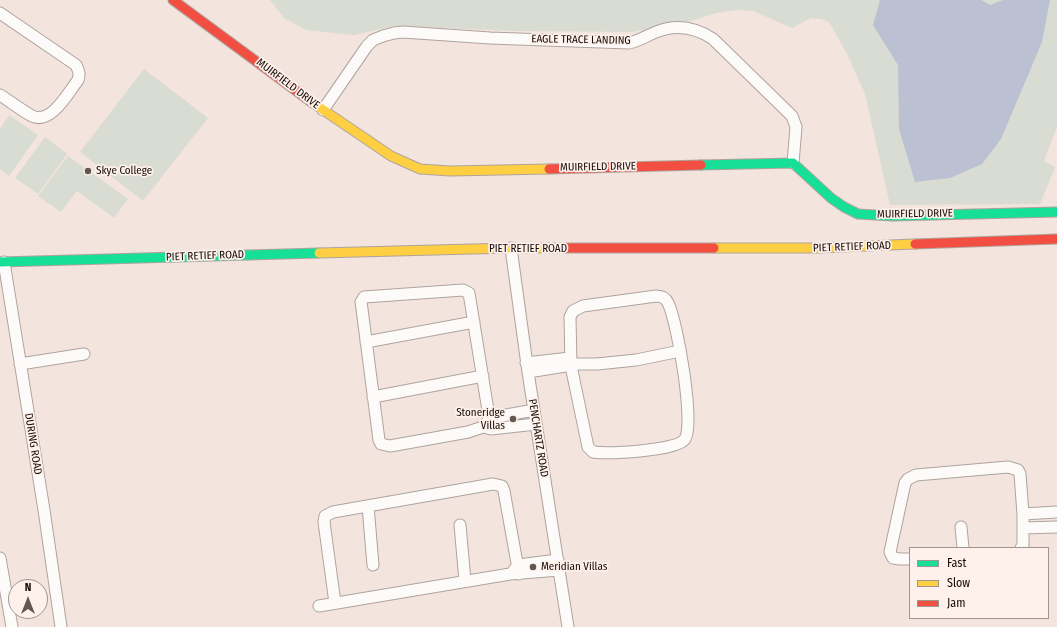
<!DOCTYPE html>
<style>
body{margin:0}
#map{position:relative;width:1057px;height:627px;overflow:hidden;background:#f3e4dd;font-family:"Fira Sans Condensed",sans-serif}
canvas{display:block}
.legend{position:absolute;left:909px;top:547px;width:140px;height:72px;box-sizing:border-box;background:#fef1eb;border:1px solid #a0948f;margin:0;padding:5px 7px;list-style:none;font-size:12px;color:#140906}
.legend li{display:flex;align-items:center;gap:8px;height:20px}
.legend b{width:20px;border:1px solid #a0948f}
.north{position:absolute;left:8px;top:579px;width:40px;height:40px;box-sizing:border-box;background:#fef1eb;border:1px solid #a0948f;border-radius:50%;rotate:0deg;font-size:11px;font-weight:700;line-height:16px;text-align:center;color:#140906}
.north::after{content:'';display:block;margin:auto;width:14px;height:18px;background:#625651;clip-path:polygon(50% 0,100% 100%,50% 72%,0 100%)}
</style>
<div id="map">
<canvas width="1057" height="627"></canvas>
<ul class="legend">
<li><b style="height:5px;background:#16e098"></b>Fast</li>
<li><b style="height:5px;background:#ffcf43"></b>Slow</li>
<li><b style="height:5px;background:#f24e42"></b>Jam</li>
</ul>
<div class="north">N</div>
</div>
<script>
const context = document.querySelector('canvas').getContext('2d');
context.lineJoin = 'round';
function fillPath(path, color) {
  context.fillStyle = color;
  context.fill(path, 'evenodd');
}
function strokePath(path, color, width, dash) {
  context.strokeStyle = color;
  context.lineWidth = width;
  context.lineCap = dash ? 'butt' : 'round';
  context.setLineDash(dash || []);
  context.stroke(path);
}
function drawText(font, color, halo, rows, align = 'center') {
  context.font = font + ' "Fira Sans Condensed",sans-serif';
  context.lineWidth = 3.5;
  context.setLineDash([]);
  context.textBaseline = 'middle';
  context.strokeStyle = halo;
  context.fillStyle = color;
  for (const [text, x, y, turn = 0] of rows) {
    context.save();
    context.translate(x, y);
    context.rotate((+turn || 0) * Math.PI / 180);
    context.textAlign = isNaN(turn) ? turn : align;
    if (halo) context.strokeText(text, 0, 0);
    context.fillText(text, 0, 0);
    context.restore();
  }
}
fillPath(new Path2D(`
 M270 0H1057V127L1044 161 1055 167 1040 204 890 205 865 94 847 54 829 22 821 19 811 18 792 28 753 11 736 10 716 13 688 22 632 32 516 31 394 26 354 35 306 30 284 18Z
 M144 69 208 118 143 201 80 152Z
 M9 115 38 135 9 176 0 169V129Z
 M45 137 67 154 38 194 15 178Z
 M68 156 128 199 114 218 77 191 61 212 38 196Z`), '#d9dcd3');
fillPath(new Path2D(`
 M880 0H981L990 5 1003 0H1050L1042 42 1001 139 982 164 950 178 915 182 899 129 898 65 873 25Z`), '#bbc1d2');
const street = new Path2D(`
 M0 13 76 65C79 71 80 74 78 80 68 93 51 125 32 116 21 110 11 102 0 95
 M323 110 367 46 373 40 383 36 394 33 403 32 490 38 629 43C639 41 646 36 656 32 676 24 695 27 713 39L792 116 796 127 793 163
 M511 248 528 372 568 627
 M4 262 44 510 61 627
 M656 296C662 296 666 298 668 303 677 320 695 423 685 439 678 451 608 454 593 452L588 447 571 366 570 317 573 311 583 306Z
 M366 342 474 322
 M526 363 570 358
 M20 364 84 354
 M528 372 578 364H597L636 360 680 351
 M373 397 483 376
 M486 424 490 418 534 410
 M491 429 469 293 463 290 364 297 361 302 362 309 379 440 381 444 390 446 468 432 483 427 491 429 536 424
 M368 506 373 565
 M1023 514 1057 512
 M460 525 465 581
 M961 527 963 548
 M1023 528 1057 527
 M0 558 12 627
 M910 559H900L893 558 890 552 905 483 908 479 916 475 1008 467 1018 470 1020 474 1023 514V545L1021 548
 M514 570 518 565 558 560
 M335 603 324 522 325 516 333 512 493 484 502 486 504 491 519 574
 M319 606 510 574 559 570`);
const fast = new Path2D(`
 M701 165 793 163 831 198 844 207 858 214 892 216 1057 212
 M0 262 319 253`);
const slow = new Path2D(`
 M310 101 391 156 420 169 450 171 549 169
 M714 248H817L915 244
 M319 253 511 248H564`);
const jam = new Path2D(`
 M173 0 310 101
 M549 169 701 165
 M915 244 1057 239
 M564 248H714`);
strokePath(street, '#afa39d', 13);
strokePath(fast, '#afa39d', 11);
strokePath(slow, '#afa39d', 11);
strokePath(jam, '#afa39d', 11);
strokePath(street, '#fdfbfa', 11);
strokePath(fast, '#16e098', 9);
strokePath(slow, '#ffcf43', 9);
strokePath(jam, '#f24e42', 9);
for (const [x, y, r, color] of [
 [88,171,4,"#625651"],
 [513,419,4,"#625651"],
 [533,567,4,"#625651"]
]) {
  const dot = new Path2D();
  dot.arc(x, y, r, 0, 2 * Math.PI);
  context.fillStyle = color;
  context.fill(dot);
  strokePath(dot, '#fef1eb', 1.5);
}
drawText('11px', '#140906', '#fef1eb', [
 ["EAGLE TRACE LANDING",581,40,1],
 ["MUIRFIELD DRIVE",288,84,37],
 ["MUIRFIELD DRIVE",598,167,-1],
 ["MUIRFIELD DRIVE",915,214,-1],
 ["PIET RETIEF ROAD",852,247,-2],
 ["PIET RETIEF ROAD",528,249],
 ["PIET RETIEF ROAD",205,256,-2],
 ["PENCHARTZ ROAD",538,438,81],
 ["DURING ROAD",33,444,81]
]);
drawText('11px', '#140906', '#fef1eb', [
 ["Skye College",96,171],
 ["Stoneridge",505,413,"right"],
 ["Villas",505,426,"right"],
 ["Meridian Villas",541,567]
], 'left');
</script>
